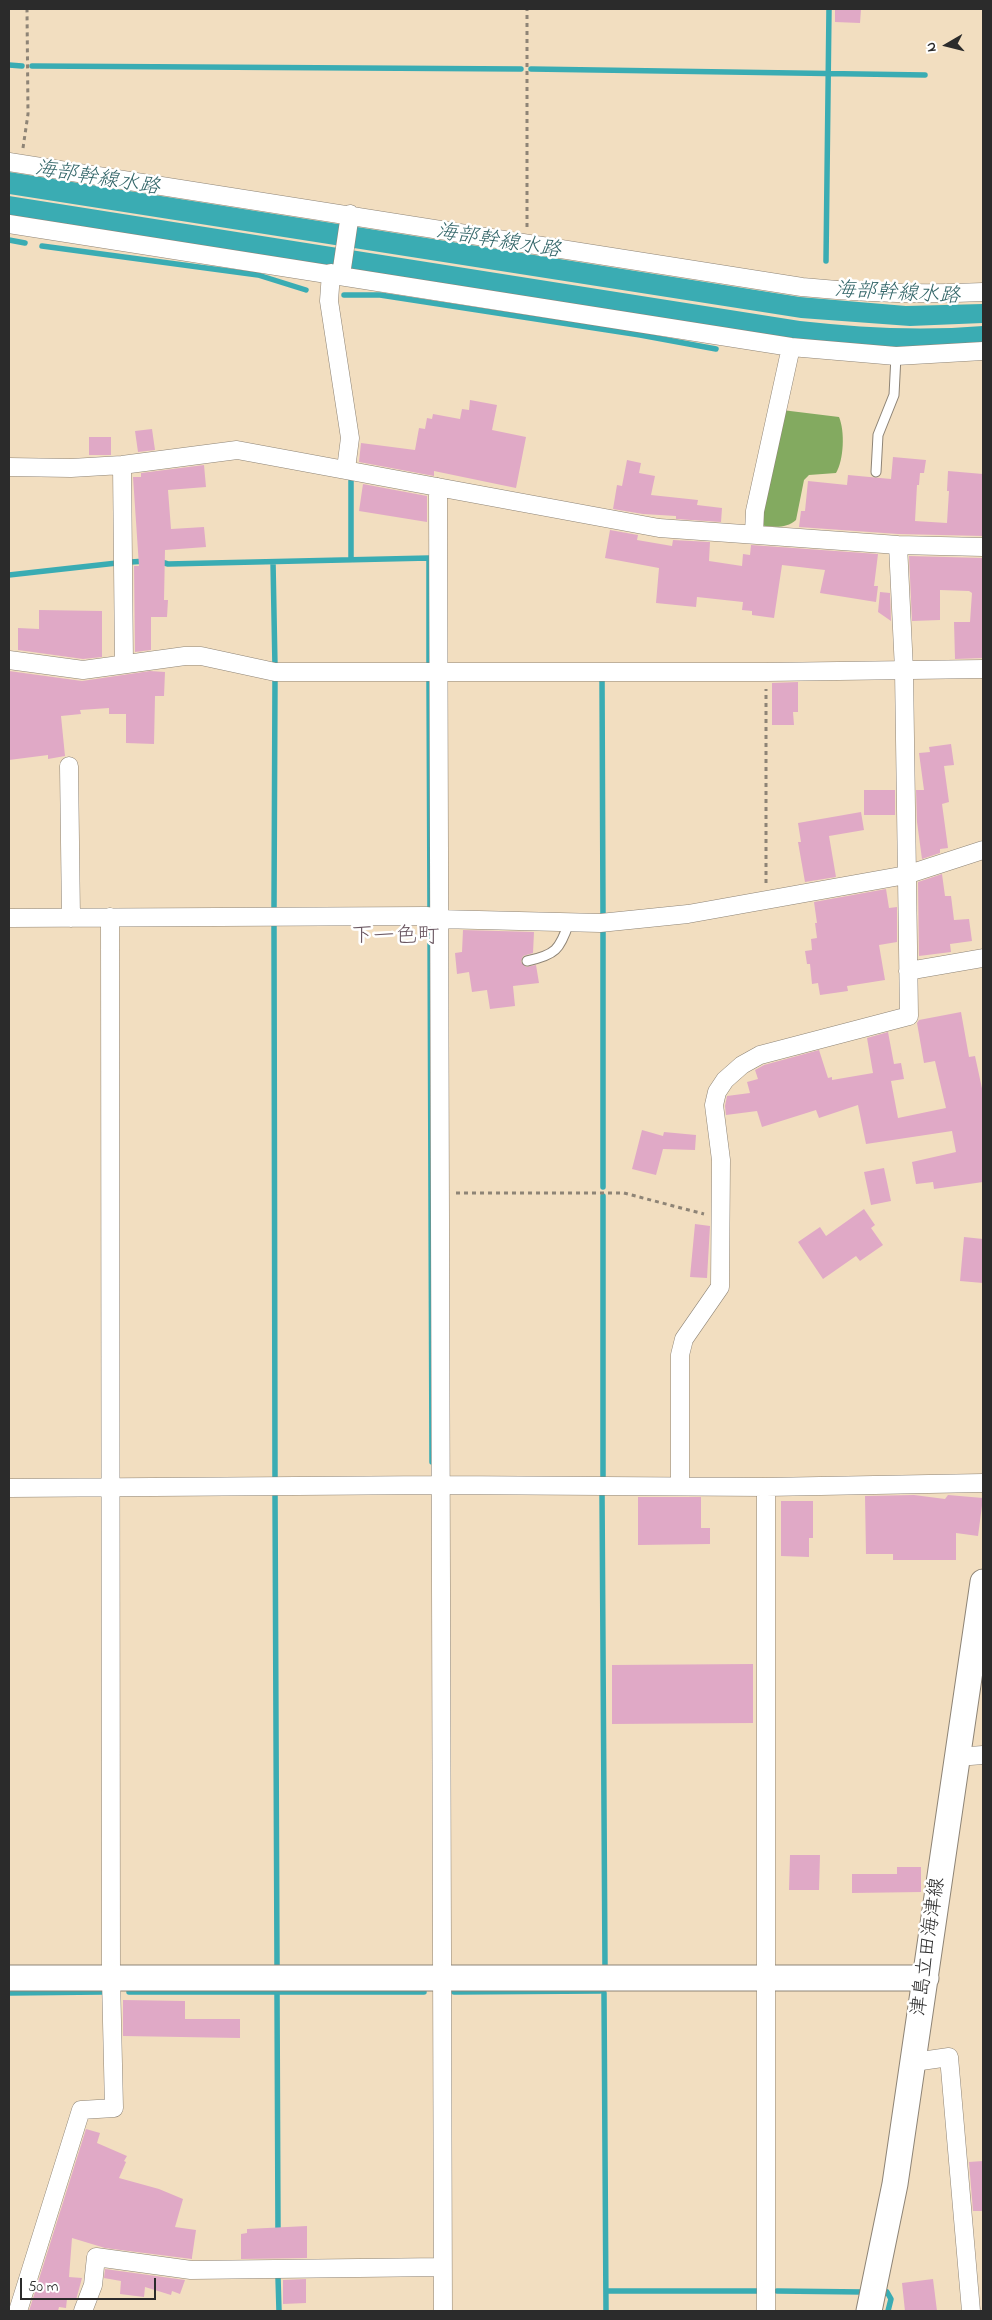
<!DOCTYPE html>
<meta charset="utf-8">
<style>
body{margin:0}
#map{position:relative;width:992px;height:2320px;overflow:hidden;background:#f2dec0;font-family:"Indie Flower",sans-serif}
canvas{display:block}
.frame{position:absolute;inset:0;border:10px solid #2b2b2b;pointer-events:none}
.north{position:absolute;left:922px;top:20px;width:50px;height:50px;-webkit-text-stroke:4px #fff;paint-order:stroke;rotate:262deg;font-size:14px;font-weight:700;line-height:20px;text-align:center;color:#2b2b2b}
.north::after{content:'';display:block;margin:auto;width:18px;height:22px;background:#2b2b2b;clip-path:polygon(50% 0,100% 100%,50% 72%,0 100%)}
.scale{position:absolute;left:20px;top:2278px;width:136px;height:22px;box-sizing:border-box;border:2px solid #2b2b2b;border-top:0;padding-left:6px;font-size:15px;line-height:18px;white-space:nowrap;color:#2b2b2b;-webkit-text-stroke:4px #fff;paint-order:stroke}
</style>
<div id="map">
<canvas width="992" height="2320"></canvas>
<div class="frame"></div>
<div class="north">N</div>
<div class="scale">50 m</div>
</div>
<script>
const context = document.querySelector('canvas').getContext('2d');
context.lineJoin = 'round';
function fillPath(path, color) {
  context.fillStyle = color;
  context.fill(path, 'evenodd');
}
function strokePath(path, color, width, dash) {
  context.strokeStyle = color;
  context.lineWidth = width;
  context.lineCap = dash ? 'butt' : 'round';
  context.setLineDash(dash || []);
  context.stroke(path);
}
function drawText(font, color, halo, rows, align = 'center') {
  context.font = font + ' "Indie Flower","Klee One",sans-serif';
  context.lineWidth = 5;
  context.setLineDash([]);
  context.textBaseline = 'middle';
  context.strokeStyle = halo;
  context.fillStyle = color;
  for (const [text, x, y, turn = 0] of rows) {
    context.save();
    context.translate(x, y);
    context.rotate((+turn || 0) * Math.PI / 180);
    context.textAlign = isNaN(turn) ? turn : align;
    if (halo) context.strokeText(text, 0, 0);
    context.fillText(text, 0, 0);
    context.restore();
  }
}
fillPath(new Path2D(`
 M782 410 839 417C845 431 844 460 836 473L809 475 804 480 796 520C786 529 772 527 760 525Z`), '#83aa60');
fillPath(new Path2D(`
 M9 172 800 297 906 306 983 304V323L910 326 801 318 9 194Z
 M9 196 800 321C861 328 922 331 983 326V345L903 348 793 340 9 215Z`), '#3aacb3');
strokePath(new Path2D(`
 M9 65 22 66
 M32 66 521 69
 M531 69 925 75
 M9 240 25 243
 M42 246 258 275 306 290
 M826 261 829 9
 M344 295H380L640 335 716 349
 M351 560V481
 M158 561 168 564 429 558V662
 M131 562 146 561
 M273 562 275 667
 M9 575 117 563
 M602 677 603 916
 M429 679 430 912
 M274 908 275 678
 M274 925 275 1480
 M430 927 432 1462
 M603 1187V929
 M603 1476V1196
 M602 1491 605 1966
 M275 1492 277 1965
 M129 1992H424
 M277 1992 278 2233
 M454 1992 600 1991
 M9 1993 102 1992
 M604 1993 606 2311
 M278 2277 279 2311
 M606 2291H762
 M777 2291 863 2292
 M887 2292 891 2299 888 2311`), '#3aacb3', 5.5);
fillPath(new Path2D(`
 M835 9H861L860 23 835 22Z
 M470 400 497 405 492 430 526 437 516 488 434 471V476L359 462 361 443 415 450 419 428 425 429 427 418 432 419 433 414 460 419 462 409 469 410Z
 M152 429 155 450 138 452 135 431Z
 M89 437H111V455H89Z
 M893 457 926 460 924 473H920L919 485H917L915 521 947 523 949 491H947L948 471 983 474V536L898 534 799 527 801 511H805L808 481 847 485 848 475 891 479Z
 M627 460 641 463 639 473 655 476 651 495 698 500 697 505 722 508 721 522 676 519V516L643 514 613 509 617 485 622 486Z
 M204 465 206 487 168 490 171 529 204 527 206 547 165 550 164 600H168L167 617H151V650L135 652 134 566H139L133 477H141V473Z
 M363 484 427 496V522L359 511Z
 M610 530 638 535 637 540 672 546 673 540 710 542 709 561 742 566 743 554 750 555 751 545 878 554 874 586H878L876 602 820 593 825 570 782 565 774 618 752 615V611L742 610 743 602 697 597 696 607 656 603 659 568 605 558Z
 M909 556 983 558V658L955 659 954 622H970L972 593 969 591 940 590V620L912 621Z
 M880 592 890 593 891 621 878 612Z
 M39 610 102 611V657L83 659 18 650V628L39 629Z
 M9 671 82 681 150 671 165 672 164 696H155L154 744 126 743V714H109V708L80 710 81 714 61 716 65 756 48 759V755L9 760Z
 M798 682V712H793L794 725H772V683Z
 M951 744 954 765 944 766 949 802 942 804 948 848 940 849V853L922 859 917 822 916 790H924L919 753 930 752 929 747Z
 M864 790H895V815H864Z
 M861 812 864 830 829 836 836 877 805 882 798 842H801L798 823Z
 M942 874 945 896H951L954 920 969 919 972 941 950 944 951 952 919 956 918 882Z
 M886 889 889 908 897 907V942L879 945 885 980 847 986 848 991 820 995 818 983 812 984 810 964H807L805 951 812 950 811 939 817 938 815 923H817L814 902Z
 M463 930 534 932 533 953 523 956 521 962 526 967 536 965 539 983 513 986 515 1006 490 1009 487 990 472 992 469 972 457 974 455 953 462 952Z
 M961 1012 969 1057 975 1056 983 1093V1182L934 1189 933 1182 916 1184 912 1162 956 1152 952 1131 866 1144 858 1105 819 1118 816 1110 762 1127 757 1111 726 1115 725 1106 727 1096 750 1093 747 1082 758 1079 755 1070 764 1065 819 1050 828 1078 832 1077V1080L873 1073 867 1038 888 1032 894 1064 901 1063 904 1079 891 1081 898 1118 946 1108 935 1061 924 1063 917 1023 919 1020Z
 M642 1130 663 1136 664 1132 696 1135 695 1150 663 1149 656 1175 632 1169Z
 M884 1168 891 1201 871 1205 864 1172Z
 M864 1209 875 1225 871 1228 883 1245 860 1261 856 1256 823 1279 798 1242 820 1227 826 1236Z
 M695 1224 710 1226 707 1278 690 1277Z
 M964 1237 983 1239V1283L960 1281Z
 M914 1495 945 1499 948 1495 983 1498 978 1536 956 1533V1560H893V1554H866L865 1496Z
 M638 1497H701V1528H710V1544L638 1545Z
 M781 1501H813V1538H809V1557L781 1556Z
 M753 1664V1723L612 1724V1665Z
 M790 1855H820L819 1890H789Z
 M897 1867H921V1892L852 1893V1874H897Z
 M123 2000 185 2001V2019H240V2038L123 2036Z
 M86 2129 100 2133 97 2143 127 2156 124 2161 126 2162 119 2178 159 2189 183 2199 175 2227 196 2230 192 2257V2259L105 2248 72 2238 69 2277 82 2278 76 2300 67 2299 66 2308 59 2307 58 2311H29Z
 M983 2161V2211H973L969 2162Z
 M307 2226V2258L241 2259V2234L247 2233V2229Z
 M105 2269 185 2280 180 2294 172 2291 171 2295 145 2287 144 2297 120 2294 121 2281 104 2278Z
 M306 2279V2303L283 2304V2280Z
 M933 2279 937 2311H905L902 2283Z`), '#e0a9c6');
const lane = new Path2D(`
 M876 472 878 435 894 395 896 356
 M527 961C555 955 560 950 569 922`);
const street = new Path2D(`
 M9 162 802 287C863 293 922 295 983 292
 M9 224 791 347 896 356 983 351
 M331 273 329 301 350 438 346 469
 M341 275 350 214
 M122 465 124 663
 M9 467 71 468 122 465 237 450 659 528 898 545 983 547
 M438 487 443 2311
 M754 533 755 511 791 347
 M9 660 83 670 185 656H201L275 672H766L983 669
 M69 766 71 918
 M9 918 427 916 438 919 600 923 688 914 906 875 983 850
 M908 971 983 958
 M680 1485V1355L684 1339 720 1287 721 1160 714 1105 717 1092 725 1080 742 1065 760 1055 909 1016 904 670 898 545
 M766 1487V2311
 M9 1488 440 1485 766 1487 983 1483
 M957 1757 983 1755
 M914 2062 949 2057 971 2311
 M18 2311 81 2110 114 2108 111 1978 110 917
 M83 2311 93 2285 96 2257 191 2270 442 2267`);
const secondary = new Path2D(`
 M9 1978H926
 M869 2311 895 2184 983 1582`);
strokePath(lane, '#8e8476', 11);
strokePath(street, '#8e8476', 19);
strokePath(secondary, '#8e8476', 27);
strokePath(new Path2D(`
 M23 148 28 114 27 9
 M527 227V9
 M766 883V689
 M456 1193H624L704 1214`), '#8e8476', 3, [4, 4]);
strokePath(lane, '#fff', 9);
strokePath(street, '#fff', 18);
strokePath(secondary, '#fff', 25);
drawText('20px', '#2b2b2b', '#fff', [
 ["津島立田海津線",930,1947,-82]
]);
drawText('italic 21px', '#326568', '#fff', [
 ["海部幹線水路",97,180,9],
 ["海部幹線水路",498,243,9],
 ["海部幹線水路",897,295,3]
]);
drawText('22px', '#6a5761', '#fff', [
 ["下一色町",395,938]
]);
</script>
